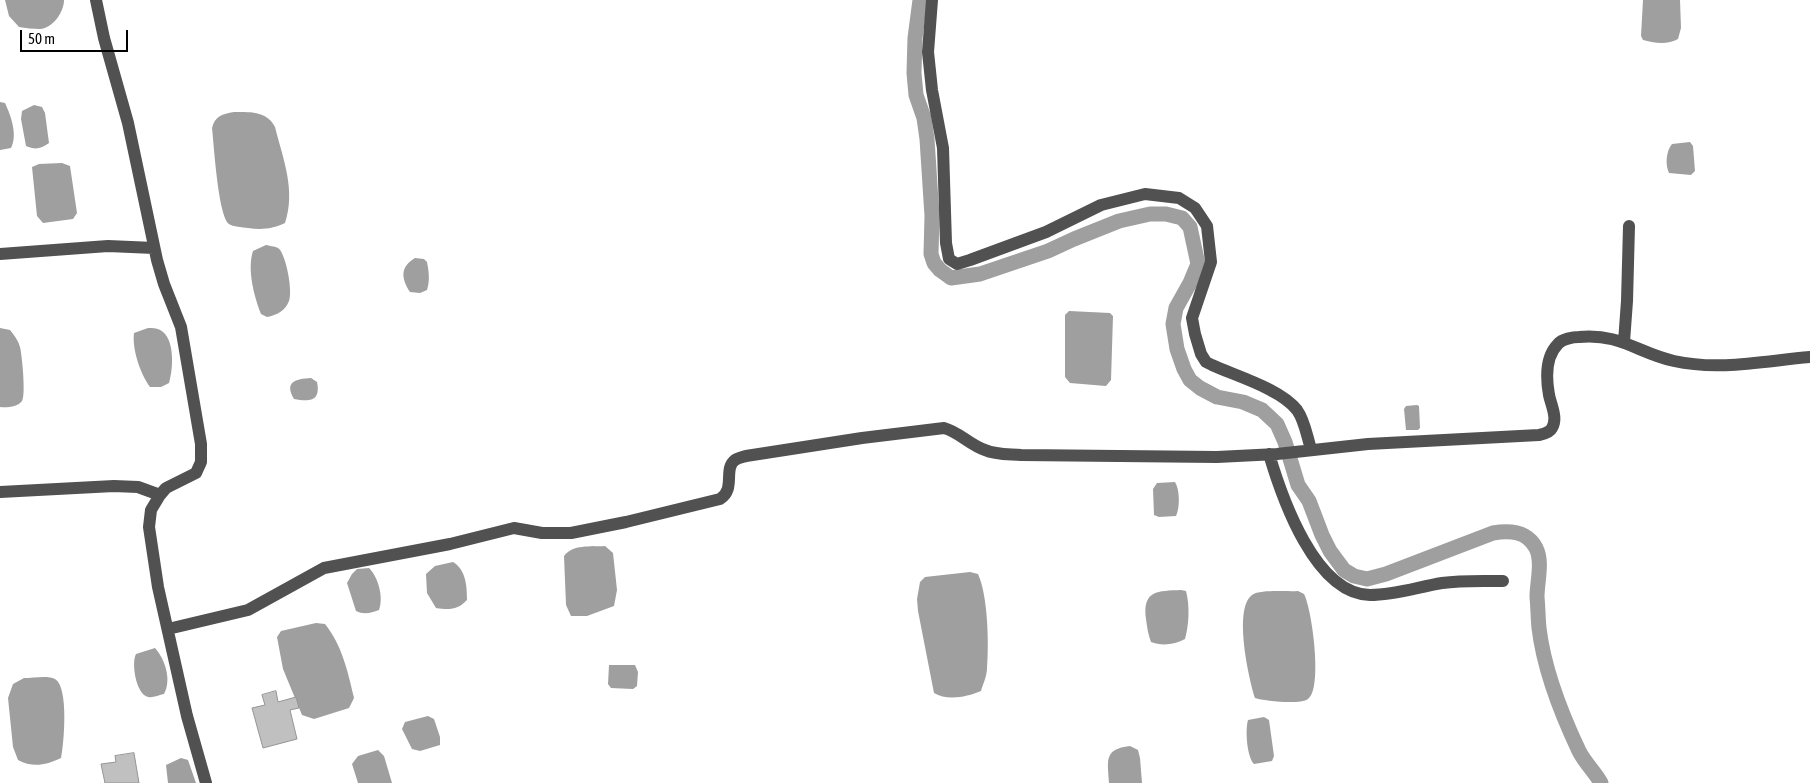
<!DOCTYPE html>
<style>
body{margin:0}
#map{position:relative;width:1810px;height:783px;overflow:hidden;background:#fff;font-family:"Asap Condensed",sans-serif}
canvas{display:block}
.scale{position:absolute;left:20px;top:30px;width:108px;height:22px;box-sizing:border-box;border:2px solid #000;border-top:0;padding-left:6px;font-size:15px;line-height:18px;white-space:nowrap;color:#000;-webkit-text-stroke:4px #fff;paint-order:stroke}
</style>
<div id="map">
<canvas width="1810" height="783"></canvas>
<div class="scale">50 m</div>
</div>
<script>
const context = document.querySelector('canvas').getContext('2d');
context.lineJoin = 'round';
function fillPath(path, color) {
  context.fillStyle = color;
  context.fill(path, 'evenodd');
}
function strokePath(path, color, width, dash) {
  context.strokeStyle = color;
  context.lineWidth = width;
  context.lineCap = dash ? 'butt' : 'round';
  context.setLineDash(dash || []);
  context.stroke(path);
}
fillPath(new Path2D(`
 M5 0H64C64 12 53 28 40 29 33 29 26 28 19 27L9 16Z
 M1643 0H1680L1681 28 1678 39C1668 45 1653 43 1643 40L1641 36Z
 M0 102 5 103C11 116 18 135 11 148L0 150Z
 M34 105 42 107 45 113 49 143C41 149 35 150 26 146L21 119 22 111Z
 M234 112C250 112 267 111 275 127 283 159 296 190 285 223 272 229 262 230 248 228 242 227 233 227 229 224 218 215 214 145 212 128 215 116 222 114 234 112Z
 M1690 142 1693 146 1695 171 1691 175 1669 173C1665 165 1666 151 1672 144Z
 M62 163 70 166 77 213 73 219 43 223 37 216 32 167 39 164Z
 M266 245C269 246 274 246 278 248 286 253 293 292 289 301 285 311 277 315 267 317L261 314C254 296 247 269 253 251Z
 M415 258 424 259 427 262C429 272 430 281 427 290L420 293 410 292C401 278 400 267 415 258Z
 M1069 311 1110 313 1113 316 1111 380 1106 386 1070 383 1065 377V315Z
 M0 328 10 330C14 335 18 340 20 347 22 355 26 395 22 401 18 407 6 408 0 407Z
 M148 328C153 328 159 328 163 332 175 342 173 370 169 383L161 387H150C140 373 132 349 134 333Z
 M311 378 317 382C321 401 310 402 294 399 284 382 295 379 311 378Z
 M1417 405 1419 406 1420 428 1418 430H1406L1404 409 1406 406Z
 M1175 482C1180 490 1180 508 1176 516L1159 517 1154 515 1153 489 1157 483Z
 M605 546 613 553 617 590 614 606 587 616H571L566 605 564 556C573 544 590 547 605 546Z
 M453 562C466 570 467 586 467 600 458 610 449 610 436 608L427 593 426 574 435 566Z
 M369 568C378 577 384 597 379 610 371 613 364 615 356 611L347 583 352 574 357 569Z
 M970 572 978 574C988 596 989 644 987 668 987 676 983 684 981 691 967 697 947 701 934 693L918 611 917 599 920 582 925 577Z
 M1181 590 1186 591C1190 606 1189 625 1185 639 1175 645 1161 646 1151 642 1148 634 1147 627 1146 619 1142 590 1158 591 1181 590Z
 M1298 591 1304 594C1312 609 1323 689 1308 699 1300 705 1264 701 1255 698 1249 679 1233 609 1252 595 1261 589 1287 592 1298 591Z
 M316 623 325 624C342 645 348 672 354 698L349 708 314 719 302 715 283 669 277 637 281 631Z
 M155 648C165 659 172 680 164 694 159 695 153 698 148 697 136 694 131 663 136 654Z
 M609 665H635L638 672 637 686 633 689 611 688 608 684Z
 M24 678C33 678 48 675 55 679 69 687 64 744 61 758 46 765 33 768 18 760L13 747 8 698 13 684Z
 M428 716 434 719 440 737V745L420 751 412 749 402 729 405 722Z
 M1264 717 1269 720 1274 756 1272 761 1254 764C1247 757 1245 730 1248 720Z
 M1130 746 1138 750 1140 758 1142 783H1109C1108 761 1103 749 1130 746Z
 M378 750 384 756 392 783H358L352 764 358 756Z
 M181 758 188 760 196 783H168L166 765Z`), '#9f9f9f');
strokePath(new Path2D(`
 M920 0 915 38 914 73 916 95 924 118 927 139 932 216 931 254 934 263 940 270 951 278 980 274 1048 251 1074 239 1119 221 1150 214H1166L1182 218 1190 227 1198 264 1190 283 1176 308 1173 324 1177 349 1184 369 1190 380 1200 388 1217 397 1243 402 1262 410 1277 424 1285 442 1298 485 1309 501 1322 535 1330 551 1344 570 1354 576 1367 579 1386 574 1493 533C1510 530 1527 531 1536 548 1543 562 1537 582 1537 597 1538 607 1538 618 1539 628 1544 670 1561 713 1579 751 1585 763 1595 772 1601 783`), '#9f9f9f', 15);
const building = new Path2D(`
 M276 691 278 702 296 697 299 708 290 710 297 739 263 748 252 708 265 705 262 695Z
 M134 753 139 783H105L101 764 116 762 115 756Z`);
fillPath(building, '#c0c0c0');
strokePath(building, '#959595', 1);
strokePath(new Path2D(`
 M96 0 104 38 128 123 157 260 164 284 181 327 201 444V462L196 473 166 488 160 495 151 510 149 527 158 587 187 716 206 783
 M932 0 928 52 932 90 943 148 946 243 949 259 957 264 970 260 1046 232 1101 205 1145 194 1179 198 1195 208 1207 226 1211 262 1192 318 1195 334 1201 354 1206 362 1212 365C1236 376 1281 389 1297 410 1305 421 1307 437 1311 449
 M0 254 108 246 154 248
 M1624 342 1627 301 1629 226
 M1269 454C1282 498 1315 594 1370 595 1395 595 1418 587 1442 583 1462 580 1483 581 1503 581
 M0 492 114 486 138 487 160 495
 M168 629 248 610 324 568 450 544 514 528 542 533H571L626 522 720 499C736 489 723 469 735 460 738 458 743 457 746 456L862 438 944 428C959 432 970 445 985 450 996 455 1009 454 1021 455L1217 457 1277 454 1368 444 1539 435C1544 434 1550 432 1552 428 1558 418 1551 405 1549 395 1546 378 1545 357 1558 344 1562 339 1573 337 1579 337 1620 333 1638 353 1674 361 1719 371 1764 361 1810 357`), '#515151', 12);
</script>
